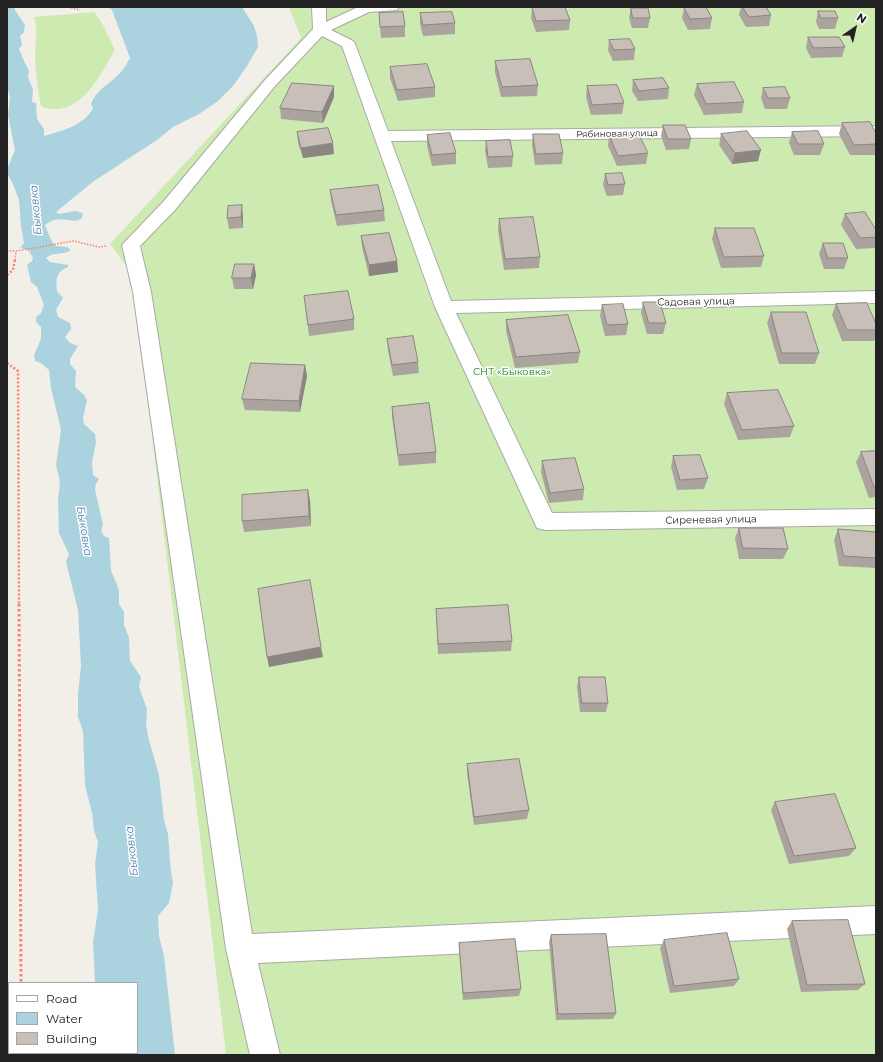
<!DOCTYPE html>
<meta charset="utf-8">
<style>
body{margin:0}
#map{position:relative;width:883px;height:1062px;overflow:hidden;background:#f2efe9;font-family:Montserrat,sans-serif}
canvas{display:block}
.frame{position:absolute;inset:0;border:8px solid #222;pointer-events:none}
.legend{position:absolute;left:8px;top:982px;width:130px;height:72px;box-sizing:border-box;background:#fff;border:1px solid #a7a7a7;margin:0;padding:5px 7px;list-style:none;font-size:12px;color:#222}
.legend li{display:flex;align-items:center;gap:8px;height:20px}
.legend b{width:20px;border:1px solid #a7a7a7}
.north{position:absolute;left:835px;top:8px;width:40px;height:40px;-webkit-text-stroke:3px #fff;paint-order:stroke;rotate:34deg;font-size:11px;font-weight:700;line-height:16px;text-align:center;color:#222}
.north::after{content:'';display:block;margin:auto;width:14px;height:18px;background:#222;clip-path:polygon(50% 0,100% 100%,50% 72%,0 100%)}
</style>
<div id="map">
<canvas width="883" height="1062"></canvas>
<div class="frame"></div>
<ul class="legend">
<li><b style="height:5px;background:#fff"></b>Road</li>
<li><b style="height:11px;background:#aad3df"></b>Water</li>
<li><b style="height:11px;background:#c7bfb8"></b>Building</li>
</ul>
<div class="north">N</div>
</div>
<script>
const context = document.querySelector('canvas').getContext('2d');
context.lineJoin = 'round';
function fillPath(path, color) {
  context.fillStyle = color;
  context.fill(path, 'evenodd');
}
function strokePath(path, color, width, dash) {
  context.strokeStyle = color;
  context.lineWidth = width;
  context.lineCap = dash ? 'butt' : 'round';
  context.setLineDash(dash || []);
  context.stroke(path);
}
function drawText(font, color, halo, rows, align = 'center') {
  context.font = font + ' Montserrat,sans-serif';
  context.lineWidth = 3;
  context.setLineDash([]);
  context.textBaseline = 'middle';
  context.strokeStyle = halo;
  context.fillStyle = color;
  for (const [text, x, y, turn = 0] of rows) {
    context.save();
    context.translate(x, y);
    context.rotate((+turn || 0) * Math.PI / 180);
    context.textAlign = isNaN(turn) ? turn : align;
    if (halo) context.strokeText(text, 0, 0);
    context.fillText(text, 0, 0);
    context.restore();
  }
}
fillPath(new Path2D(`
 M289 7H876V1055H226L133 275 110 244 301 38Z
 M94 12 103 25 115 50C100 75 78 122 41 106 37 87 35 68 35 49 36 37 38 28 34 17Z`), '#cdebb0');
fillPath(new Path2D(`
 M7 7H15V10L25 25 24 32 20 36 22 45 19 49C22 56 25 64 29 71L28 77 33 90 32 102 36 103 37 119 44 129V136C62 131 82 126 93 109L91 104C96 90 107 86 117 76 123 71 126 65 130 58L112 10 108 7H242L254 26 257 36 258 47 247 66 233 86 218 101 199 114 173 127 157 140 94 181 56 212 59 214 75 211 80 212 83 214 82 218C72 226 61 212 45 225 49 233 49 240 56 246L67 247 71 250C63 256 53 251 46 258L50 262 68 265V267C56 272 56 279 57 291L63 298 56 310 58 317 70 323 71 329 65 337 70 343 78 346 70 359V364L76 371 75 387 84 395 87 400 83 418 84 424 95 434 96 443 92 462 93 475 99 479 96 484 95 489 103 525 101 531 104 536 109 538 111 570 119 590V604L124 612V625L129 638 130 661 141 677 139 687 147 709 146 725 149 740 159 775 164 820 168 834 171 872 173 883 169 903 158 916 159 936 164 956 175 1055H99V1053H137V983H95L93 942 98 910 95 864 98 842 94 831 92 813 85 785 83 731 78 717V695L81 666 78 610 66 562 69 554 59 533 58 500 60 482 56 465 61 430 51 388 49 370 41 363 35 361 34 355 41 339V327L36 322V317L41 313 44 305 37 287 31 282 27 265 32 261 33 258 29 251 21 248 22 245 24 243 21 226 19 200 13 184 7 173 8 167 15 150 8 115 10 97 7 86Z`), '#aad3df');
const minor = new Path2D(`
 M312 7H326V22L358 7H399L397 10 369 12 331 30 353 41 355 44 388 131 876 126V136L391 141 451 301 876 291V303L456 313 552 513 876 509V525L545 530 537 528 435 307 342 46 322 36 275 86 175 210 140 246 151 292 252 934 876 906V934L258 963 280 1055H250L226 949 133 292 122 245 163 202 265 80 313 29Z`);
strokePath(minor, '#a9a9a9', 2);
strokePath(new Path2D(`
 M68 7 80 10
 M7 251H16L74 241 99 247 107 246
 M15 260 16 251`), '#fa8072', 1.5, [1.5, 1.5]);
strokePath(new Path2D(`
 M7 275 13 270 15 259
 M7 363 18 371 19 605`), '#fa8072', 2.5, [2, 2]);
strokePath(new Path2D(`
 M19 604 21 983
 M22 1053V1055`), '#fa8072', 3, [2.5, 2.5]);
fillPath(minor, '#fff');
fillPath(new Path2D(`
 M741 7H766L771 15 769 26 746 27 739 15Z
 M532 8 570 20 569 30 536 32 531 18Z
 M631 8 650 18 648 28H632L629 18Z
 M684 8 712 18 710 29 688 30 682 18Z
 M818 11 838 18 835 29H819L816 22Z
 M379 13 405 26V37L381 38Z
 M420 13 455 23V34L423 36 420 24Z
 M808 37 845 47 842 57 811 58 806 48Z
 M609 40 635 49 634 60 613 61 608 50Z
 M495 61 538 85 537 96 501 97 495 72Z
 M390 67 435 87V97L398 101 390 78Z
 M633 80 669 88 668 99 638 101 632 91Z
 M697 84 744 102 742 113 704 115 694 95Z
 M334 86V97L323 123 281 119 280 108Z
 M587 86 624 103 622 114 591 115 586 97Z
 M763 88 790 98 787 109H765L761 98Z
 M842 123 876 133V155H850L839 134Z
 M663 126 691 139 689 149 666 150 661 136Z
 M297 132 334 154 303 158 298 143Z
 M792 132 824 144 820 155H794L789 143Z
 M533 134 563 153 562 164 535 165 532 145Z
 M721 134 758 161 732 164 719 145Z
 M427 135 456 153V164L432 166 427 146Z
 M609 135 648 153 646 164 617 166 608 146Z
 M486 141 513 156 512 167 488 168 485 151Z
 M605 174 625 184 623 195 607 196 603 185Z
 M330 190 384 210 385 221 337 226 331 201Z
 M845 214 876 230V248L856 249 841 225Z
 M243 216V228L229 229 227 218Z
 M499 219 540 257 539 268 504 270 498 230Z
 M715 228 764 256 761 267 721 268 712 239Z
 M361 236 397 261 398 272 369 276 362 247Z
 M823 243 848 258 844 269H824L819 254Z
 M254 264 256 275 253 289H234L232 278Z
 M304 296 354 319V330L309 336Z
 M643 302 666 323 663 334H647L641 313Z
 M836 304 876 324V336L874 341H842L832 315Z
 M602 305 628 324 626 335 605 336 600 316Z
 M771 312 819 353 815 364H779L767 323Z
 M506 320 580 352 578 363 515 368 506 331Z
 M387 339 418 362 419 373 393 376 388 350Z
 M305 365 307 376 300 412 245 410 242 399Z
 M727 393 794 426 790 437 738 440 724 404Z
 M392 407 436 452V463L399 466 392 417Z
 M876 451V497L869 498 856 462 861 452Z
 M673 456 708 478 704 489 677 490 671 467Z
 M542 461 584 489 583 500 549 503 541 472Z
 M308 490 310 501 311 526 244 532 242 521Z
 M739 528 788 549 783 559H739L735 538Z
 M838 529 876 532V568L839 566 834 540Z
 M436 609 512 641 511 651 438 654Z
 M579 677 608 703 606 712H580L577 687Z
 M467 764 529 810 527 819 474 825 467 773Z
 M775 802 856 848 849 856 789 864 771 810Z
 M792 921 865 984 858 990 801 992 787 929Z
 M551 935 616 1013 613 1019 556 1020 549 942Z
 M664 940 739 979 734 986 670 993 660 948Z
 M459 943 521 989 519 996 463 1000 459 950Z`), '#aba49e');
fillPath(new Path2D(`
 M334 86V97L323 123 322 112Z
 M333 143 334 154 303 158 301 148Z
 M761 150 758 161 732 164 735 153Z
 M242 205 243 216V228L241 217Z
 M397 261 398 272 369 276V265Z
 M254 264 256 275 253 289 251 278Z
 M305 365 307 376 300 412 299 401Z
 M308 490 310 501 311 526 309 516Z
 M321 647 323 657 269 667 267 657Z`), '#8b8681');
const building = new Path2D(`
 M542 7H565L570 20 536 21 532 8Z
 M706 7 712 18 690 19 684 8Z
 M743 7H766L771 15 749 17Z
 M631 8H648L650 18H633Z
 M818 11H835L838 18H821Z
 M403 12 405 26 380 27 379 13Z
 M452 12 455 23 423 25 420 13Z
 M808 37H839L845 47 814 48Z
 M630 39 635 49 614 50 609 40Z
 M530 59 538 85 502 87 495 61Z
 M427 64 435 87 397 90 390 67Z
 M663 78 669 88 639 91 633 80Z
 M734 82 744 102 706 104 697 84Z
 M292 83 334 86 322 112 280 108Z
 M617 85 624 103 592 105 587 86Z
 M785 87 790 98H768L763 88Z
 M870 122 876 133V144L854 145 842 123Z
 M663 125H685L691 139H668Z
 M328 128 333 143 301 148 297 132Z
 M747 131 761 150 735 153 721 134Z
 M818 131 824 144H798L792 132Z
 M450 133 456 153 432 155 427 135Z
 M638 133 648 153 618 156 609 135Z
 M533 134H559L563 153 536 154Z
 M510 140 513 156 488 157 486 141Z
 M622 173 625 184 608 185 605 174Z
 M378 185 384 210 336 215 330 190Z
 M242 205 241 217 227 218 228 206Z
 M865 212 876 230V237L860 238 845 214Z
 M533 217 540 257 505 259 499 219Z
 M715 228H754L764 256 724 257Z
 M389 233 397 261 369 265 361 236Z
 M823 243H843L848 258H828Z
 M235 264H254L251 278H232Z
 M348 291 354 319 308 325 304 296Z
 M643 302H660L666 323H649Z
 M867 303 876 324V330H847L836 304Z
 M623 304 628 324 607 325 602 305Z
 M771 312H806L819 353H782Z
 M568 315 580 352 516 357 506 320Z
 M413 336 418 362 392 365 387 339Z
 M251 363 305 365 299 401 242 399Z
 M778 390 794 426 742 430 727 393Z
 M429 403 436 452 398 455 392 407Z
 M876 451V487H874L861 452Z
 M700 455 708 478 680 480 673 456Z
 M575 458 584 489 550 493 542 461Z
 M308 490 309 516 242 521V495Z
 M739 528H783L788 549 743 548Z
 M838 529 876 532V558L844 556Z
 M310 580 321 647 267 657 258 589Z
 M508 605 512 641 438 644 436 609Z
 M579 677H605L608 703H582Z
 M519 759 529 810 474 817 467 764Z
 M835 794 856 848 794 856 775 802Z
 M848 920 865 984 807 985 792 921Z
 M727 933 739 979 674 986 664 940Z
 M606 934 616 1013 558 1014 551 935Z
 M515 939 521 989 463 993 459 943Z`);
fillPath(building, '#c7bfb8');
strokePath(building, '#8b8681', 1);
drawText('9px', '#222', '#fff', [
 ["Рябиновая улица",617,134,-1]
]);
drawText('10px', '#222', '#fff', [
 ["Садовая улица",696,302,-1],
 ["Сиреневая улица",711,520,-1]
]);
drawText('10px', '#0c8416', '#fff', [
 ["СНТ «Быковка»",512,372]
]);
drawText('italic 11px', '#4a7aab', '#fff', [
 ["Быковка",36,210,-95],
 ["Быковка",84,531,81],
 ["Быковка",132,851,-96]
]);
</script>
